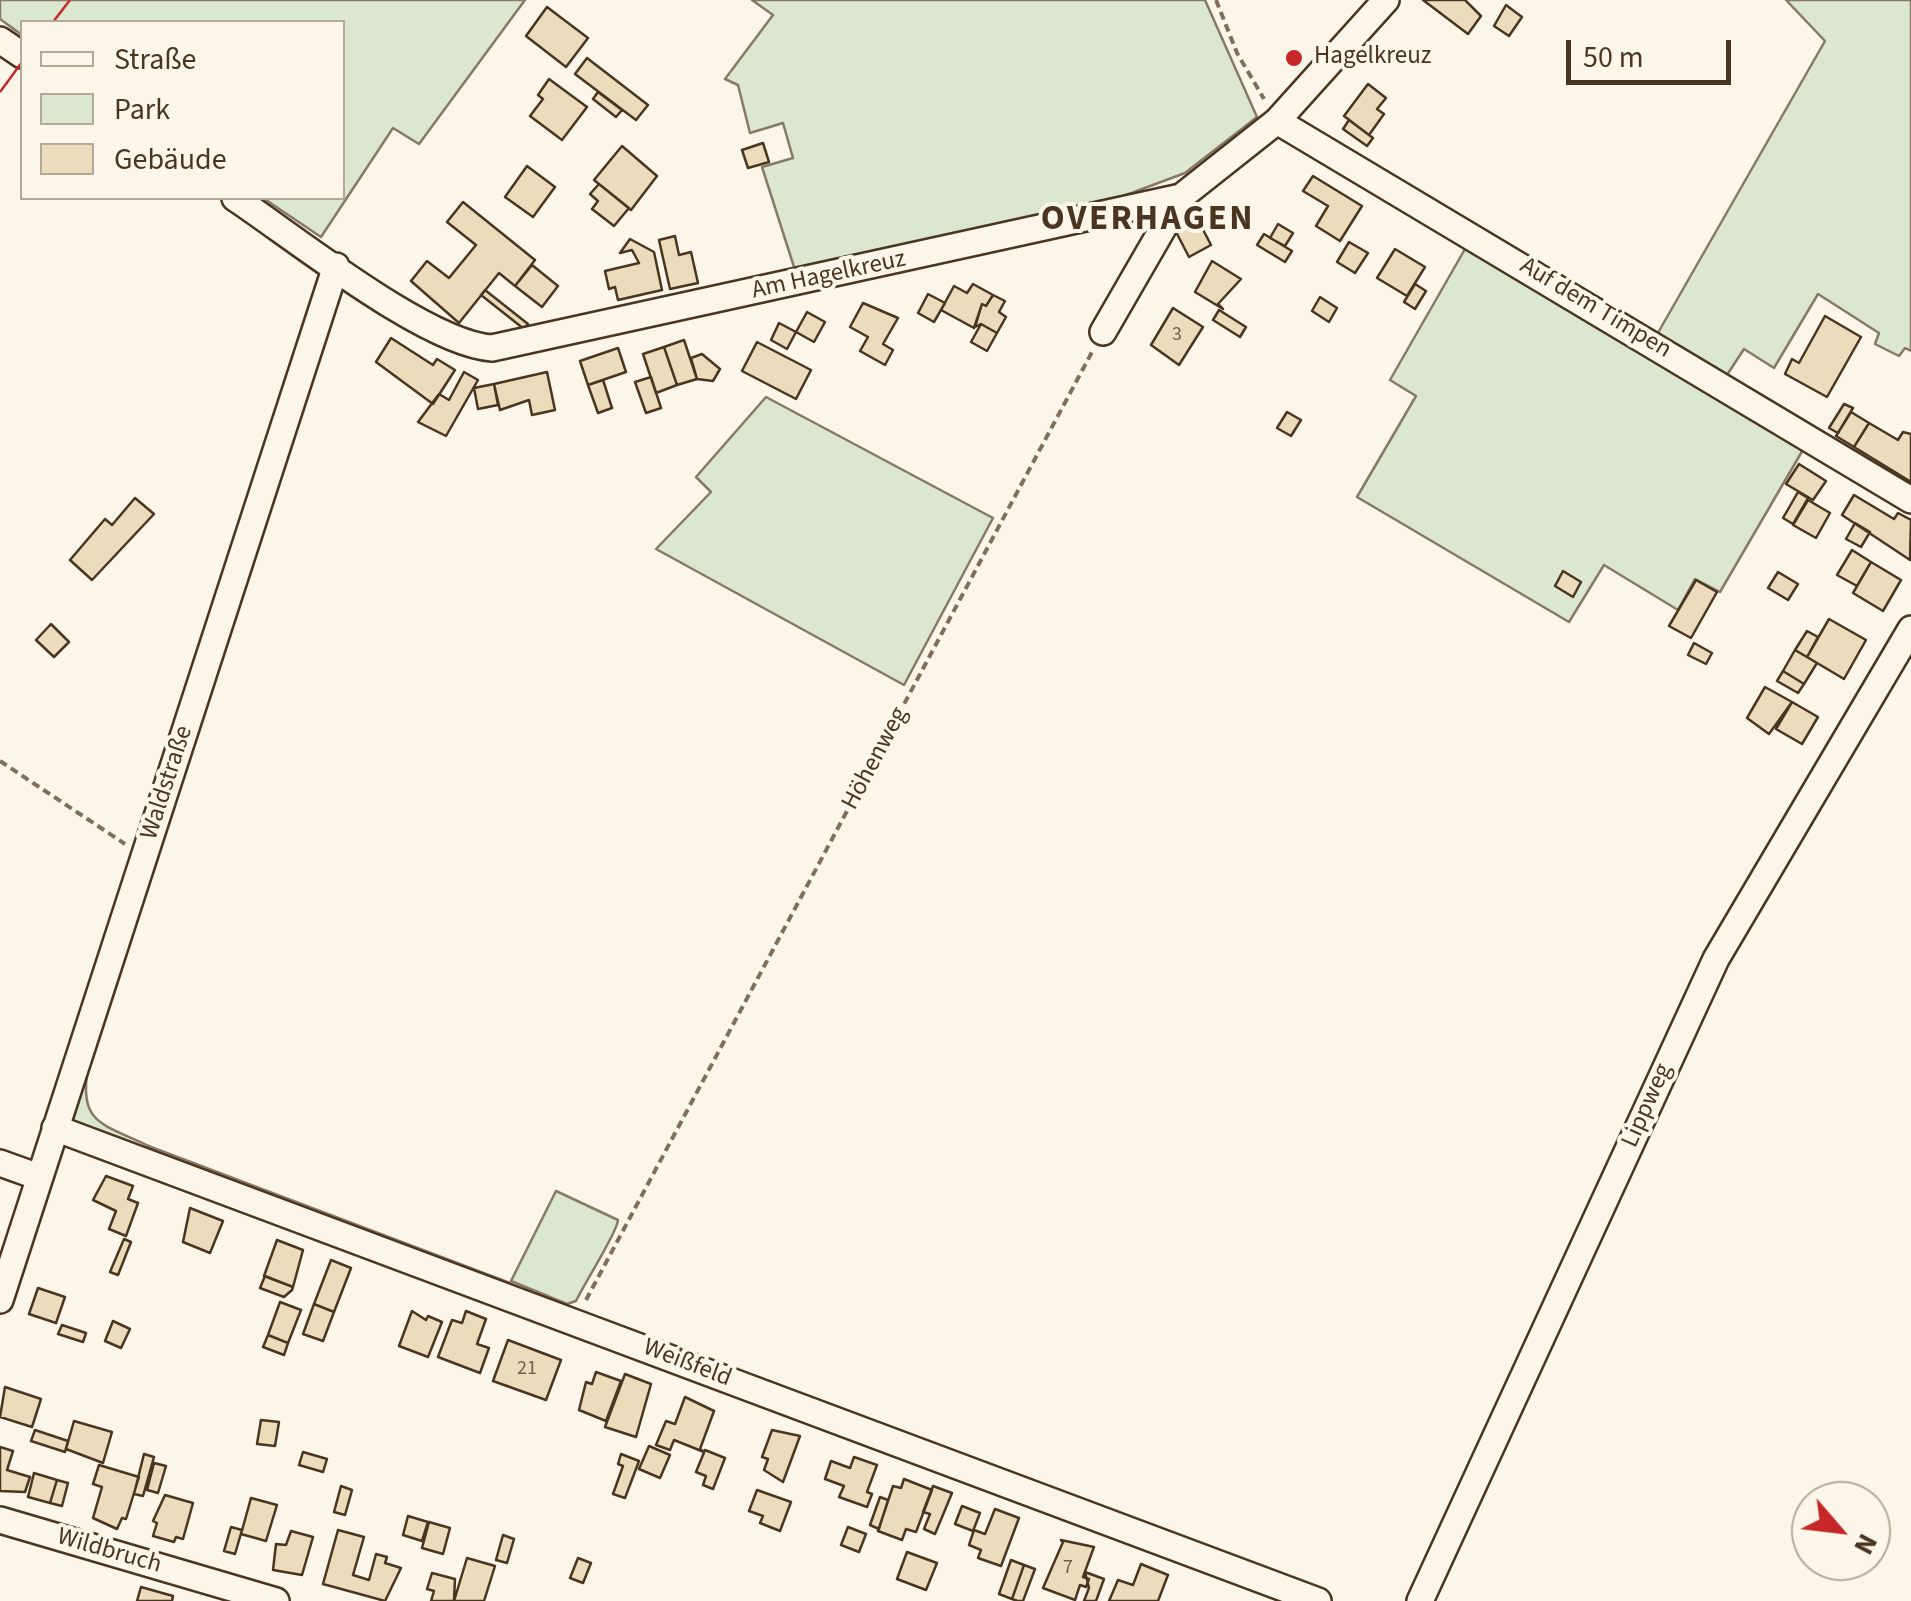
<!DOCTYPE html>
<meta charset="utf-8">
<style>
body{margin:0}
#map{position:relative;width:1911px;height:1601px;overflow:hidden;background:#fbf6e9;font-family:"Source Sans 3",sans-serif}
canvas{display:block}
.legend{position:absolute;left:20px;top:20px;width:325px;height:180px;box-sizing:border-box;background:#fbf6e9;border:2px solid #b4a999;margin:0;padding:12px 18px;list-style:none;font-size:30px;color:#4a3520}
.legend li{display:flex;align-items:center;gap:20px;height:50px}
.legend b{width:50px;border:2px solid #b4a999}
.north{position:absolute;left:1791px;top:1481px;width:100px;height:100px;box-sizing:border-box;background:#fbf6e9;border:2px solid #b4a999;border-radius:50%;rotate:118deg;font-size:28px;font-weight:700;line-height:40px;text-align:center;color:#4a3520}
.north::after{content:'';display:block;margin:auto;width:35px;height:45px;background:#c62828;clip-path:polygon(50% 0,100% 100%,50% 72%,0 100%)}
.scale{position:absolute;left:1566px;top:40px;width:165px;height:45px;box-sizing:border-box;border:5px solid #4a3520;border-top:0;padding-left:12px;font-size:30px;line-height:35px;white-space:nowrap;color:#4a3520;-webkit-text-stroke:8px #fbf6e9;paint-order:stroke}
</style>
<div id="map">
<canvas width="1911" height="1601"></canvas>
<ul class="legend">
<li><b style="height:12px;background:#fbf6e9"></b>Straße</li>
<li><b style="height:28px;background:#dce7d0"></b>Park</li>
<li><b style="height:28px;background:#ecdcbc"></b>Gebäude</li>
</ul>
<div class="north">N</div>
<div class="scale">50 m</div>
</div>
<script>
const context = document.querySelector('canvas').getContext('2d');
context.lineJoin = 'round';
function fillPath(path, color) {
  context.fillStyle = color;
  context.fill(path, 'evenodd');
}
function strokePath(path, color, width, dash) {
  context.strokeStyle = color;
  context.lineWidth = width;
  context.lineCap = dash ? 'butt' : 'round';
  context.setLineDash(dash || []);
  context.stroke(path);
}
function drawText(font, color, halo, rows, align = 'center') {
  context.font = font + ' "Source Sans 3",sans-serif';
  context.lineWidth = 8;
  context.setLineDash([]);
  context.textBaseline = 'middle';
  context.strokeStyle = halo;
  context.fillStyle = color;
  for (const [text, x, y, turn = 0] of rows) {
    context.save();
    context.translate(x, y);
    context.rotate((+turn || 0) * Math.PI / 180);
    context.textAlign = isNaN(turn) ? turn : align;
    if (halo) context.strokeText(text, 0, 0);
    context.fillText(text, 0, 0);
    context.restore();
  }
}
const green = new Path2D(`
 M0 0H525L419 144 393 128 321 237 263 198H342V22H22V35L0 19Z
 M752 0H1205L1257 117 1185 173 1118 198 795 270 762 167 793 158 783 123 750 133 738 85 725 79 773 15Z
 M1786 0H1911V351L1905 348 1899 356 1875 344 1879 333 1818 294 1774 368 1744 349 1723 381 1655 338 1825 41Z
 M1469 242 1804 448 1720 592 1695 579 1678 610 1604 565 1569 622 1357 497 1416 396 1390 380Z
 M766 397 993 518 904 685 656 549 711 492 696 477Z
 M89 1059C78 1125 97 1121 151 1147L510 1283 508 1290 76 1123 71 1116Z
 M556 1191 618 1220C618 1231 584 1284 576 1301L567 1304 511 1281Z`);
fillPath(green, '#dce7d0');
strokePath(green, '#887966', 2.5);
const building = new Path2D(`
 M1423 0H1465L1481 16 1468 34Z
 M1506 5 1522 17 1509 36 1494 26Z
 M547 7 588 38 566 67 526 36Z
 M587 58 648 105 636 120 575 74Z
 M549 79 587 107 562 140 530 116 543 99 538 95Z
 M1368 84 1386 98 1377 109 1384 114 1369 135 1344 116Z
 M598 92 622 110 616 117 593 99Z
 M1349 120 1373 138 1367 146 1343 129Z
 M763 143 769 162 748 168 742 150Z
 M622 146 657 176 631 210 594 180Z
 M527 166 555 187 533 217 505 197Z
 M1313 176 1362 206 1340 241 1316 226 1328 206 1303 191Z
 M599 184 629 208 614 226 592 209 598 201 590 194Z
 M463 202 535 260 515 286 499 273 459 323 411 281 427 261 449 278 476 245 447 222Z
 M1197 218 1211 245 1189 257 1175 230Z
 M1278 224 1293 233 1285 246 1270 238Z
 M1264 234 1292 251 1285 262 1257 245Z
 M675 236 679 255 691 252 698 283 670 289 659 240Z
 M630 239 654 252 662 290 618 300 615 287 609 289 605 271 639 263 632 250 620 253Z
 M1349 242 1368 253 1355 273 1337 262Z
 M1395 249 1425 267 1407 296 1377 278Z
 M1212 261 1241 279 1218 304 1223 309 1195 292Z
 M532 265 558 286 542 307 515 286Z
 M973 284 993 295 986 306 982 304 974 328 941 310 954 286 967 293Z
 M1415 284 1426 291 1415 309 1404 302Z
 M485 290 528 324 524 329 481 295Z
 M928 294 945 303 934 322 918 313Z
 M993 295 1005 301 999 312 1006 317 997 333 981 324 975 327 982 304 986 306Z
 M1320 297 1337 308 1329 322 1312 311Z
 M863 303 898 318 883 344 893 350 885 365 860 351 868 337 850 327Z
 M1173 308 1203 327 1179 365 1151 345Z
 M1219 310 1246 327 1240 337 1213 320Z
 M807 312 825 322 814 342 796 332Z
 M1825 316 1861 337 1827 397 1785 374 1792 359 1799 363Z
 M779 323 796 332 787 349 771 340Z
 M981 324 997 333 987 351 971 342Z
 M391 338 433 365 437 359 455 370 433 404 376 362Z
 M684 340 697 379 677 385 664 347Z
 M757 342 811 370 796 399 742 371Z
 M664 347 677 385 656 393 643 354Z
 M618 348 626 372 588 385 580 361Z
 M702 354 720 369 713 381 697 379 691 358Z
 M464 372 478 380 446 436 418 422 439 394 449 400Z
 M547 372 555 410 532 415 529 400 500 410 494 384Z
 M651 377 661 408 646 413 635 382Z
 M603 380 612 408 598 413 588 385Z
 M494 384 498 405 478 409 474 388Z
 M1844 404 1853 408 1838 433 1829 428Z
 M1287 412 1301 420 1291 436 1277 428Z
 M1851 412 1869 423 1854 447 1836 436Z
 M1869 423 1898 440 1903 432 1911 434V482L1854 447Z
 M1799 464 1826 481 1813 500 1786 484Z
 M1798 492 1808 498 1793 524 1783 518Z
 M1854 495 1894 519 1898 513 1911 520 1910 560 1842 515Z
 M135 498 154 514 92 580 70 560 105 519 112 525Z
 M1808 500 1830 513 1816 538 1793 525Z
 M1855 523 1870 532 1861 547 1846 539Z
 M1852 550 1871 562 1857 586 1837 575Z
 M1871 562 1901 580 1883 611 1853 593Z
 M1563 571 1581 582 1573 597 1555 586Z
 M1778 572 1798 584 1788 600 1768 588Z
 M1696 580 1717 592 1691 638 1669 626Z
 M1829 619 1866 640 1844 679 1807 657Z
 M51 624 69 642 54 657 36 640Z
 M1807 631 1818 637 1807 657 1795 650Z
 M1694 643 1712 653 1706 664 1688 655Z
 M1795 650 1817 663 1804 684 1783 671Z
 M1783 671 1804 684 1798 693 1777 681Z
 M1765 687 1792 702 1769 734 1747 718Z
 M1792 702 1818 717 1802 744 1776 729Z
 M106 1176 133 1186 128 1199 138 1203 126 1236 109 1229 116 1211 93 1200Z
 M190 1208 223 1221 210 1253 183 1242Z
 M124 1239 131 1242 118 1275 110 1272Z
 M277 1240 303 1250 293 1287 264 1276Z
 M331 1260 351 1268 334 1312 314 1304Z
 M265 1276 293 1287 292 1290 284 1297 260 1288Z
 M38 1288 65 1297 56 1323 29 1314Z
 M280 1302 301 1310 288 1343 268 1335Z
 M314 1304 334 1312 323 1341 303 1334Z
 M412 1311 426 1320 428 1316 442 1322 428 1357 399 1346Z
 M466 1311 486 1319 477 1344 489 1348 480 1373 438 1357 452 1320 462 1323Z
 M113 1321 130 1329 121 1348 105 1341Z
 M62 1325 86 1333 83 1342 58 1334Z
 M268 1335 288 1343 284 1355 263 1347Z
 M508 1340 561 1360 546 1400 493 1381Z
 M596 1372 621 1381 606 1421 579 1410 586 1382 592 1384Z
 M625 1374 651 1384 636 1437 605 1427Z
 M5 1387 41 1399 32 1427 0 1417Z
 M685 1397 714 1411 700 1449 704 1452 674 1440 670 1450 656 1445 666 1421 675 1424Z
 M261 1420 279 1422 275 1446 257 1444Z
 M74 1421 112 1432 103 1463 66 1449Z
 M35 1430 68 1441 65 1452 31 1441Z
 M772 1430 800 1436 783 1482 764 1470 768 1459 762 1457Z
 M649 1446 670 1455 660 1478 639 1469Z
 M0 1447 13 1451 7 1470 30 1477 25 1492 0 1491Z
 M705 1450 725 1458 713 1489 703 1485 706 1476 696 1472Z
 M303 1452 327 1459 323 1472 299 1465Z
 M144 1454 154 1457 143 1496 134 1494Z
 M621 1454 639 1461 625 1498 613 1494 623 1466 618 1464Z
 M854 1457 877 1465 867 1492 872 1494 867 1507 839 1497 844 1486 825 1479 831 1461 850 1468Z
 M154 1463 166 1466 158 1493 147 1490Z
 M99 1465 139 1477 126 1519 122 1518 117 1529 93 1518 102 1487 93 1484Z
 M34 1473 57 1480 50 1503 28 1497Z
 M904 1479 932 1490 916 1532 906 1529 902 1540 878 1531 893 1486 901 1488Z
 M57 1480 68 1483 62 1506 50 1503Z
 M341 1486 352 1490 345 1515 334 1512Z
 M933 1486 952 1493 935 1534 924 1529 930 1514 923 1512Z
 M757 1490 791 1502 780 1531 760 1523 763 1516 749 1511Z
 M165 1495 193 1503 183 1539 176 1537 174 1542 153 1536 157 1523 153 1521Z
 M880 1497 888 1500 879 1529 870 1525Z
 M251 1498 277 1505 266 1541 241 1534Z
 M962 1506 980 1513 973 1531 955 1524Z
 M995 1509 1019 1518 1001 1566 978 1558 981 1550 969 1545 974 1530 985 1534Z
 M408 1516 428 1522 422 1541 403 1535Z
 M429 1522 450 1528 443 1554 422 1548Z
 M231 1527 242 1530 235 1554 224 1551Z
 M848 1527 866 1534 859 1552 841 1545Z
 M338 1530 364 1537 353 1575 369 1580 376 1554 387 1557 385 1563 401 1568 385 1601 323 1584Z
 M291 1531 313 1537 302 1575 273 1570 276 1544 286 1545Z
 M503 1535 514 1539 507 1563 496 1560Z
 M1061 1540 1094 1547 1083 1577 1089 1579 1086 1587 1080 1585 1075 1600 1043 1588 1063 1542Z
 M907 1552 937 1563 926 1590 897 1579Z
 M467 1558 495 1566 484 1601H454Z
 M578 1558 591 1563 583 1583 570 1578Z
 M1011 1560 1024 1565 1012 1599 999 1594Z
 M1141 1564 1168 1575 1158 1601H1109L1118 1580 1133 1585Z
 M1024 1565 1035 1569 1023 1601H1018L1012 1599Z
 M1085 1572 1104 1579 1096 1601H1084L1089 1588Z
 M432 1573 455 1579 454 1601H431L434 1591 427 1589Z
 M141 1587 173 1596 172 1601H137Z`);
fillPath(building, '#ecdcbc');
strokePath(building, '#4a3520', 2.5);
const minor = new Path2D(`
 M0 40 22 55
 M1277 121 1911 500
 M235 198C295 238 427 344 492 348L1181 197 1277 121 1386 0
 M1103 332 1181 197
 M55 1128 1318 1601
 M0 1163 39 1177
 M0 1300 336 266
 M0 1520 276 1601
 M1420 1601 1716 959 1911 629`);
strokePath(minor, '#4a3520', 30);
strokePath(new Path2D(`
 M1216 0 1237 53 1264 99
 M0 761 125 844
 M586 1300 1092 352`), '#7f6f5c', 4, [8, 5]);
strokePath(minor, '#fbf6e9', 25);
strokePath(new Path2D(`
 M53 22 70 0
 M0 92 22 62`), '#c62828', 2.5, [35, 8, 5, 8]);
for (const [x, y, r, color] of [
 [1294,58,10,"#c62828"]
]) {
  const dot = new Path2D();
  dot.arc(x, y, r, 0, 2 * Math.PI);
  context.fillStyle = color;
  context.fill(dot);
  strokePath(dot, '#fbf6e9', 4);
}
drawText('20px', '#725f47', null, [
 ["3",1177,336],
 ["21",527,1370],
 ["7",1068,1569]
]);
drawText('25px', '#4a3520', '#fbf6e9', [
 ["Hagelkreuz",1314,58]
], 'left');
drawText('25px', '#4a3520', '#fbf6e9', [
 ["Am Hagelkreuz",829,276,-12],
 ["Auf dem Timpen",1595,309,31],
 ["Höhenweg",876,759,-62],
 ["Waldstraße",168,783,-72],
 ["Lippweg",1648,1106,-66],
 ["Weißfeld",687,1364,21],
 ["Wildbruch",109,1552,16]
]);
context.letterSpacing = '2.5px';
drawText('bold 35px', '#4a3520', '#fbf6e9', [
 ["OVERHAGEN",1148,221]
]);
context.letterSpacing = '0px';
</script>
